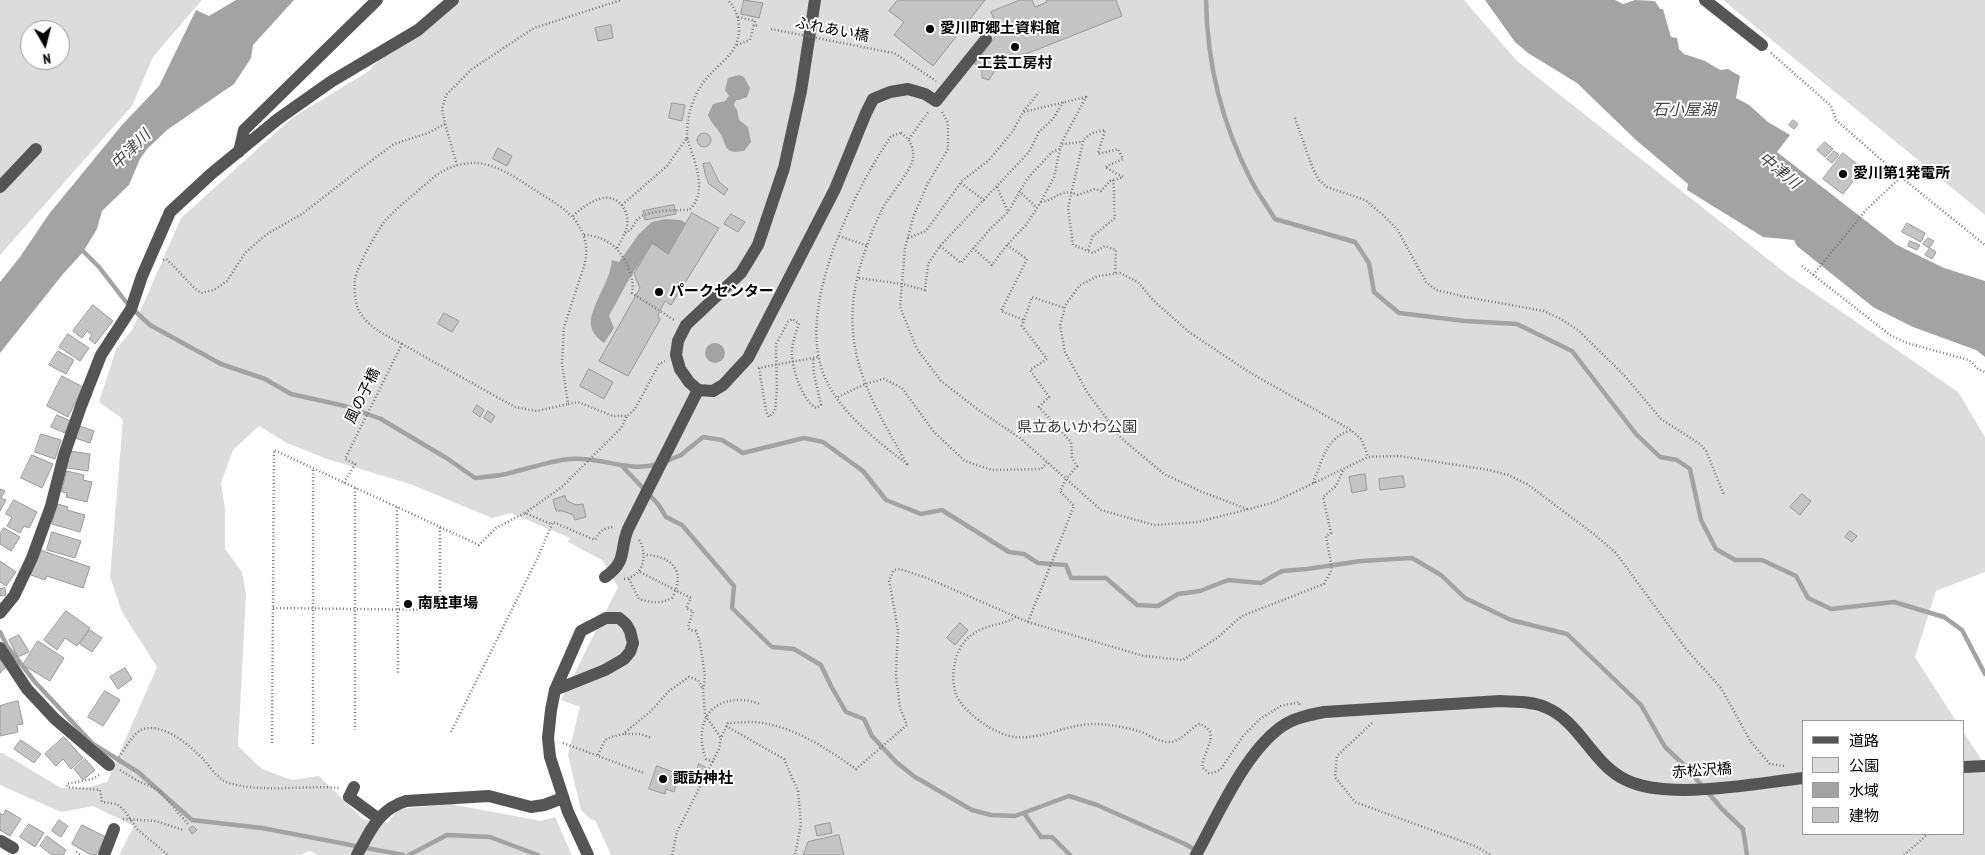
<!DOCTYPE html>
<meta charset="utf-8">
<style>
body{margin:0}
#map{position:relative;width:1985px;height:855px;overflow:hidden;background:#fff;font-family:"PT Sans Narrow","Noto Sans JP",sans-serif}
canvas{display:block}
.legend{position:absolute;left:1802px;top:720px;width:162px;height:115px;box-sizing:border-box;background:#fff;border:1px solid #999;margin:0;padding:6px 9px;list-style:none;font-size:15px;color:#000}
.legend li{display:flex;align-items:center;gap:10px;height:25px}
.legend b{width:25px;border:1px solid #999}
.north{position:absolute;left:20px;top:20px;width:50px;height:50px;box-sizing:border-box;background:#fff;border:1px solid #999;border-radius:50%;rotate:172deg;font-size:14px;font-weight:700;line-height:20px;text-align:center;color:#000}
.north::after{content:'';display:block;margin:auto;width:18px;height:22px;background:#000;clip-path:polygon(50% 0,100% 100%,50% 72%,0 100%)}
</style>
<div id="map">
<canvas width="1985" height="855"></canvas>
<ul class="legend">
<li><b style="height:6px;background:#555"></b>道路</li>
<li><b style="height:14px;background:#dcdcdc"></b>公園</li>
<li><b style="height:14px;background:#a3a3a3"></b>水域</li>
<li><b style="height:14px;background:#c4c4c4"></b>建物</li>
</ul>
<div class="north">N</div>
</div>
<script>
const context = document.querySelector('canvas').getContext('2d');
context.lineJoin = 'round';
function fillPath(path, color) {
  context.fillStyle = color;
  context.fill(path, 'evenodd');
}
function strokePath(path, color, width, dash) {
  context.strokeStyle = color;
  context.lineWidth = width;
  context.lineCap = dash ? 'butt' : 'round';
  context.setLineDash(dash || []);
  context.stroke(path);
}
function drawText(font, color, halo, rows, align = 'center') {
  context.font = font + ' "PT Sans Narrow","Noto Sans JP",sans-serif';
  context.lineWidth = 4;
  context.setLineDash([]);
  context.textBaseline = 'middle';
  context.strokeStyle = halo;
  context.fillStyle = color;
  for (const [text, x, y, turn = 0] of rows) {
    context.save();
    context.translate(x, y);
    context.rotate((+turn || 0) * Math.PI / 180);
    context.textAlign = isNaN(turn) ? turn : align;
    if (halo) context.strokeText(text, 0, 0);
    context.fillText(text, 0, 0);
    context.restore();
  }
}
fillPath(new Path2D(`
 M0 0H202L153 57 132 106 0 255ZM30 30H60V60H30Z
 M460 0H1464L1517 61 1788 275 1958 392 1985 437V572L1936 591 1915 657 1956 721H1804V834H1964V733L1985 765V855H611L595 820 590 819 581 810 568 755 580 707 561 700 618 587 602 560 568 542 570 538 511 513 492 518 410 484 327 459 287 443 259 426 233 450 221 483 225 509V549L242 572 246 595 238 746 262 769 292 780 319 776 363 819 388 823 398 809 451 804 541 821 555 817 572 855H319L309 851 300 855H119L134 826 93 806 61 812 0 785V753H3L61 788H86L107 782 157 667 122 612 110 577 123 419 99 402 116 349 132 330 181 218 292 118 369 71 379 59 425 30Z
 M1723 0H1985V215Z`), '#dcdcdc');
fillPath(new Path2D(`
 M236 0H294L253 45 251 58 234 84 167 130 147 149 140 159 129 185 102 211 97 229 83 252 63 274 0 353V282L20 257 49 214 122 125 159 86 196 10 209 16Z
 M1485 0H1615L1623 4 1635 0 1655 1 1660 9H1663L1671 37 1677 38 1679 49 1684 54 1705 61 1720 70 1728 69 1740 76 1736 98 1749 105 1768 122 1790 135 1777 152 1897 245 1944 268 1985 281V357L1976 350 1913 327 1873 307 1797 246 1794 240 1763 237 1687 190 1688 184 1636 140 1577 83 1528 53 1515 42Z
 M739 75 744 77 750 88 747 97 739 100H736L734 105 737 110 739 120 748 127 751 142 744 151C721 155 728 143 719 132 715 125 711 123 708 115L713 104 725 101 729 96 725 90 728 78Z
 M665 219 680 220 686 223 668 254 652 244 628 281 609 316 614 328 604 343C597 338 589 330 591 320 593 302 610 282 612 260L619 262 639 234 652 222Z
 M705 353a10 10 0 1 1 20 0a10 10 0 1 1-20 0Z`), '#a3a3a3');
strokePath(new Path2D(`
 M1206 0C1207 63 1222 124 1251 180 1258 194 1267 206 1275 219L1355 242 1369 263 1374 292 1399 313 1465 321 1517 324 1572 351 1636 434 1660 457 1677 460 1690 469 1701 520 1716 549 1735 560H1762L1796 576 1808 598 1831 609 1894 602 1944 617 1962 630 1985 674
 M80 248 99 267 126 302
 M136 312 150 325 221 364 265 379 291 394 345 406 381 419 448 459 475 478C485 477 496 476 506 474 527 469 549 461 570 459 600 456 628 473 658 464
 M665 462 681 455 703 437 722 440 743 453 804 438 823 442 863 471 886 500 921 514 942 510 1009 552 1024 554 1038 563 1066 565 1071 578H1106L1137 605 1158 606 1178 594 1200 591 1228 580 1261 583 1282 571 1307 569 1361 561 1412 558 1441 575 1465 598 1511 620 1567 634 1641 705 1665 747 1685 766 1723 810 1743 829 1747 855
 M622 466 658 504 666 517 682 525 734 586 732 608 772 647 794 649 821 665 831 686 846 712 864 719 872 736 896 762 915 777 972 810 991 815 1015 816 1069 796 1097 805 1185 844 1197 851
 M0 632 7 646 35 682 93 744 138 772 192 820 262 828 403 855
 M1024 813 1041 837H1052L1070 855
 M409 855 447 835 490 837 538 855`), '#a3a3a3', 4.5);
const building = new Path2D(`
 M744 0 763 3 759 18 741 14Z
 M898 0H985L933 66 894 35 904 22 889 11Z
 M1020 0H1032L1035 7 1047 2 1046 0H1116L1122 16 1003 63 997 67 989 80 982 78V69L975 64 999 31 991 12Z
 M611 25 613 38 598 41 595 28Z
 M672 103 685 105 682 121 669 118Z
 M1793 120 1798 124 1794 129 1789 125Z
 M697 140a7 7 0 1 1 14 0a7 7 0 1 1-14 0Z
 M1825 142 1833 149 1825 157 1817 150Z
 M498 148 512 156 507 166 493 159Z
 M1834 151 1839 155 1832 163 1827 159Z
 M1843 153 1863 169 1843 194 1823 179Z
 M710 163 719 182 728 189 724 195 709 184 706 177 703 164Z
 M674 205 676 214 645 220 643 211Z
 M692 213 719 228 671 305 665 301 658 315 660 320 628 376 599 361 640 288 634 274 652 243 668 254Z
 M731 214 745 222 738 232 724 224Z
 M1907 223 1925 233 1921 242 1902 232Z
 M1928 238 1934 241 1929 248 1923 244Z
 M1910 241 1920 245 1917 250 1908 246Z
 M1930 248 1936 252 1932 259 1925 255Z
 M93 305 113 321 95 344 89 339 92 335 87 331 82 338 73 331Z
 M444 313 459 321 452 332 438 324Z
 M68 334 89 348 80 361 59 347Z
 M58 351 74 360 66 374 49 365Z
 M589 369 613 382 604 399 580 386Z
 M62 376 83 387 68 417 47 406Z
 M477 405 484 410 480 417 473 412Z
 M488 411 495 416 491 423 484 418Z
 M57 415 71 421 65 433 51 427Z
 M80 426 94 431 90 443 75 438Z
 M41 434 61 440 55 459 35 452Z
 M70 451 90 454 88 471 67 468Z
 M32 455 53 464 42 488 21 478Z
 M67 471 84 475 83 480 92 482 87 502 66 497 67 493 62 492Z
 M1365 474 1367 490 1352 493 1349 477Z
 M1403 476 1405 487 1380 490 1379 479Z
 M0 489 5 491 1 498 6 500 0 511Z
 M1802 494 1811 501 1800 515 1790 507Z
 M565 496 567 501 576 505 583 504 586 517 575 520 573 515 563 511H556L553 500Z
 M14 500 37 512 29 528 24 526 20 533 7 526 12 517 6 514Z
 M58 504 68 507 67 510 85 515 80 532 52 524Z
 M4 528 20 537 11 551 0 544V534Z
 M1850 531 1857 536 1852 542 1845 537Z
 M52 532 81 541 75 558 47 550Z
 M40 550 90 567 83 588 47 576 45 580 31 575Z
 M0 561 16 572 6 586 0 582Z
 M5 588 6 595 0 596V589Z
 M66 611 90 628 77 646 65 638 57 650 44 640Z
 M960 623 968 630 955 645 947 638Z
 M90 630 102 638 92 652 80 644Z
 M19 635 29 652 18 657 9 640Z
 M38 641 64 658 50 681 23 665Z
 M0 660 7 666 0 673Z
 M125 668 132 679 118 689 110 677Z
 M105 691 120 700 103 726 88 717Z
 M18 701 23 724 17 725 18 732 0 736V706Z
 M64 737 83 758 71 769 63 759 56 766 45 754Z
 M21 740 41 754 34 763 14 749Z
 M85 759 95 770 83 780 74 769Z
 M699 764 705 767 702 775 696 772Z
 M657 766 673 772 670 780 677 782 674 792 666 789 665 794 649 789Z
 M6 810 21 819 10 836 0 830V813L3 815Z
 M59 820 68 826 61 837 52 831Z
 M830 823 832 833 817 836 815 826Z
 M29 824 44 833 35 847 20 837Z
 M82 825 106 837 96 855H91L72 844Z
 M193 826 197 830 192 834 189 829Z
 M839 835 844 855H803L808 842Z
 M47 836 66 850 63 855H52L40 846Z`);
fillPath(building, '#c4c4c4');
strokePath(building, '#999', 1);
strokePath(new Path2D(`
 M738 17 755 21 754 25
 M737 45 750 40 754 25 758 26
 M888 52 894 53 936 81
 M1771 53 1831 106 1836 120 1901 177
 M942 112 948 123V149L928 183 914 215 905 248 900 307 917 349 941 381 980 411 1020 438 1101 510 1154 525 1198 522 1272 503 1368 457 1399 456 1489 470 1508 475 1527 484 1595 535 1616 553 1686 649 1721 688 1751 742 1770 764 1785 766
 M1295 118 1313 169 1319 180 1327 187 1365 200 1383 215 1397 229 1426 282 1436 290 1466 297 1544 311 1559 318 1578 330 1624 375 1661 419 1700 444 1706 451 1724 495
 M445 124 457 165
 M901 133C910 139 916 150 912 162 907 175 893 192 885 204 876 219 868 243 862 260 836 344 867 394 907 464 877 441 842 414 826 380 793 311 853 193 891 136Z
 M687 138C686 120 692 99 702 84 711 71 725 62 733 50 743 34 740 13 728 0
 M909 139 929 111
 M1062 144 1083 142
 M961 183 985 201
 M997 187 1008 212
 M1019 191 1037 208
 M1041 202C1057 200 1060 187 1078 195L1095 189 1101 191 1110 181 1123 177 1105 167 1123 159 1118 149 1098 154 1105 130 1092 133 1083 140V142L1068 208 1073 245 1093 253 1105 246 1116 250 1115 274
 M622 205 667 166 687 138C694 160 709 192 689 210 678 210 646 210 638 219 631 226 635 228 625 233
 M573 216C586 204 609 187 623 207 627 212 628 220 627 226 625 234 621 241 617 248
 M584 235C607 236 621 249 629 269 632 278 634 284 632 293L674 320
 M839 236 868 246
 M908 238 926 231 962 181 989 160 1013 131 1023 112 1039 92
 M1007 245 1027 259 1001 311 1024 320
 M940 246 961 263 991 228 1008 212 1027 179 1052 152 1060 149
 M973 248 992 265 1007 245 1026 225 1041 202 1054 177 1061 144 1086 97 1023 112
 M1088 250 1093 236 1115 218C1113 205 1115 193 1113 180
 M163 260 166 259C179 270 187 283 201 293L214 290 227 281 245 253 267 234 302 214 360 169 394 144 428 133 445 124 442 109 446 95 472 69 534 28 621 0
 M1802 266 1890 335 1907 343 1969 360 1978 369 1985 372
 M1813 275 1866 210 1901 177 1985 245
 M859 278 902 284 925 290 928 264 940 246 1029 152 1039 132 1053 119 1063 102
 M402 344C385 335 367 327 358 309 355 301 354 288 355 279 358 265 376 232 385 221 395 209 409 199 421 188 429 182 436 174 445 170 454 165 465 163 475 163 499 163 529 187 549 199 574 214 591 233 585 263L564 327 562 363 568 404 578 402 613 416H627L635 409 659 364 665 361
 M758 368 818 357
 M759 368 766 411 769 417 775 411 777 388 776 344 788 322 792 319 799 323C796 332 793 341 792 350 791 367 802 400 816 408L821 405 814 374 813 358
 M838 397 865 384 884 379 902 388 934 432 965 461 992 470 1041 469 1047 463
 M344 483 355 464 345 459 402 344 515 407 537 411 568 404
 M1314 483V480C1324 457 1325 439 1351 430
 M355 488V730
 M397 507 398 673
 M1247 509 1200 491 1164 474 1121 438 1087 392 1065 352 1060 325 1066 304 1080 285 1098 276 1120 273 1138 282 1153 300 1189 332 1249 372 1351 430 1362 440 1368 457
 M525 513 563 486 621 428 627 416
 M640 572 691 598 686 608 693 611 688 627 690 630 696 631 700 643 705 676 703 690 705 715 721 738
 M624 579C644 576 648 555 639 539
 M629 579 639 599C652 603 660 604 672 598 687 571 671 555 644 555
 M273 608 440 610V527
 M1016 617C1000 627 984 623 968 638 954 651 950 676 956 694 963 713 996 735 1015 737 1041 740 1067 724 1094 724 1108 724 1124 727 1138 731 1149 734 1159 743 1170 742 1182 741 1189 729 1199 724 1223 732 1203 750 1202 767L1209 773H1214L1221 769 1243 736 1260 719 1281 706 1299 702 1300 705
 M1028 622 1074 506 1060 491 1066 479 1077 466 1072 458 1071 442 1039 407 1049 397 1030 370 1047 359 1022 326 1032 297 1065 308
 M1372 723 1337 756 1335 777 1355 802 1475 846 1491 855
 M726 726 784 759 798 791 801 824 795 855
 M451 732 537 559 553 522 595 540C600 531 604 527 615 527
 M625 734H640L652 738
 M272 743 274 450 479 545 496 528 525 513 551 524
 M563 743 644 773
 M313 744V468
 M598 755 605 740 611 737 623 734 652 710 669 691 689 677 698 680 703 689
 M119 757C125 749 133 734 141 730 162 721 191 746 204 760 211 768 218 780 229 783 261 793 307 785 340 788
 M713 762 706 759C695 730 705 699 741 700 747 700 754 702 760 704
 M120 770 138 781 159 790 188 824
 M99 775 92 779 67 784V787L100 790 102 802 117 804 124 810 137 829 168 855
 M123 819 156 821 183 830
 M76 852 81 855
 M672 855 677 832 719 749 721 738 728 723C735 723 743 722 751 722 789 723 826 748 856 769L907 725 900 708 896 675 898 630 889 580 894 570 900 569 927 578 1028 622 1144 656 1183 660 1217 638 1242 616 1324 584 1332 569 1326 536 1331 533 1323 497 1336 486 1343 470
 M1904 855 1928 834`), '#777', 2.5, [1, 2.5]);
strokePath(new Path2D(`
 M815 0 801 91 784 168 758 245 741 273 686 325 678 341 676 355 680 369 689 382 698 390 713 391 723 385 748 358 835 189 866 113 873 99 890 92 908 89 925 94 936 101 986 39
 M1705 0 1762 45
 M239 152 244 130 377 0
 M0 187 36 149
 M605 577C628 561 619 551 628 529L698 390
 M0 613 14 596 32 558 51 506 64 455 81 406 101 355 131 309 142 276 170 212 211 174 278 119 332 81 418 30 453 0
 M0 648 27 689 55 719 109 765
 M555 690 605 670 624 659 630 652 633 643 630 631 626 624 619 618H606L581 631 555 690 551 710 548 738 550 757 568 812 588 855
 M1964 767 1985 766
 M354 787 349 797 379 819
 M1 841 13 848
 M104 855 114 829
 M357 855C370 831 379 809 406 801L489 796 531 807 544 805 563 798
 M1196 855C1218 815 1244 754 1281 727 1293 718 1309 715 1324 712L1500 701C1515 702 1532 701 1545 707 1580 721 1592 764 1626 780 1669 801 1756 783 1804 778`), '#555', 12);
strokePath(new Path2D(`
 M771 29 888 52`), '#777', 2.5, [1, 2.5]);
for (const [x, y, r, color] of [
 [930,29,5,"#000"],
 [1015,47,5,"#000"],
 [1843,174,5,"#000"],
 [659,292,5,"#000"],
 [408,604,5,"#000"],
 [663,779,5,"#000"]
]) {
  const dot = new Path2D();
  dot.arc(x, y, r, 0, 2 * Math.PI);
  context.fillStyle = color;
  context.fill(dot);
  strokePath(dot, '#fff', 2);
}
drawText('bold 15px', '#000', '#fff', [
 ["愛川町郷土資料館",940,29],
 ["工芸工房村",1015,64,"center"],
 ["愛川第1発電所",1853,174],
 ["パークセンター",669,292],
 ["南駐車場",418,604],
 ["諏訪神社",673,779]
], 'left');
drawText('15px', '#000', '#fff', [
 ["ふれあい橋",832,30,11],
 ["風の子橋",363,396,-64],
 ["赤松沢橋",1702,771,-4]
]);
drawText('15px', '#333', '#fff', [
 ["県立あいかわ公園",1077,428]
]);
drawText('italic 16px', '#444', '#fff', [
 ["石小屋湖",1684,110],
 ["中津川",131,150,-45],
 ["中津川",1779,171,39]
]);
</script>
